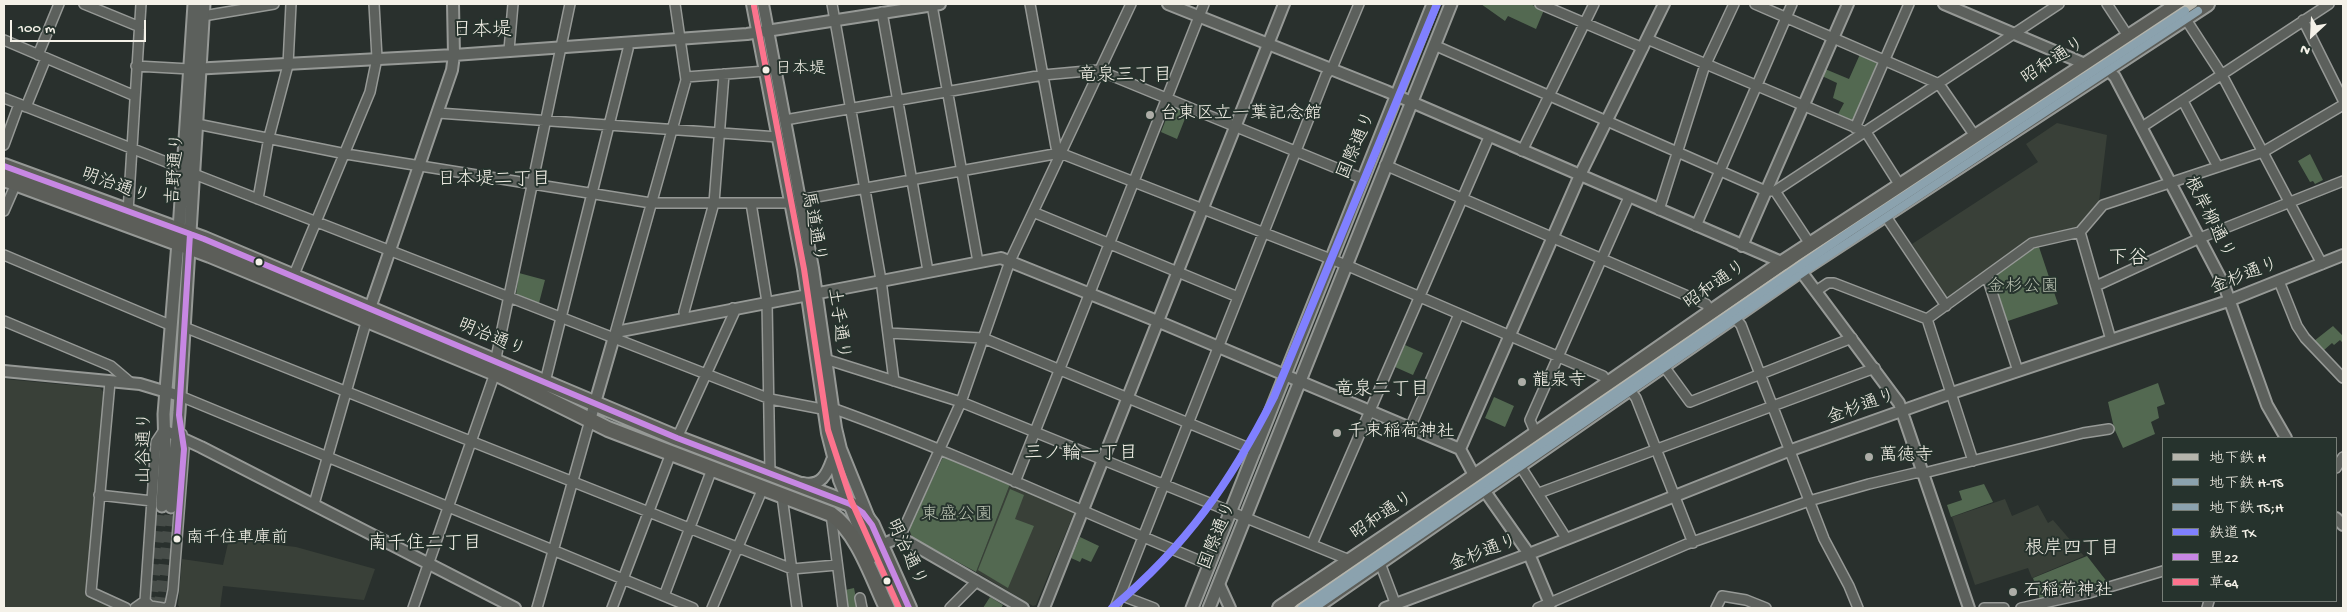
<!DOCTYPE html>
<meta charset="utf-8">
<style>
body{margin:0}
#map{position:relative;width:2347px;height:612px;overflow:hidden;background:#29302d;font-family:"Gochi Hand","Klee One",sans-serif}
canvas{display:block}
.frame{position:absolute;inset:0;border:5px solid #f4f1e8;pointer-events:none}
.legend{position:absolute;left:2162px;top:437px;width:175px;height:165px;box-sizing:border-box;background:#26332d;border:1px solid #787f78;margin:0;padding:6px 9px;list-style:none;font-size:15px;color:#f4f1e8}
.legend li{display:flex;align-items:center;gap:10px;height:25px}
.legend b{width:25px;border:1px solid #787f78}
.north{position:absolute;left:2287px;top:10px;width:50px;height:50px;-webkit-text-stroke:4px #26332d;paint-order:stroke;rotate:205deg;font-size:14px;font-weight:700;line-height:20px;text-align:center;color:#f4f1e8}
.north::after{content:'';display:block;margin:auto;width:18px;height:22px;background:#f4f1e8;clip-path:polygon(50% 0,100% 100%,50% 72%,0 100%)}
.scale{position:absolute;left:10px;top:20px;width:136px;height:22px;box-sizing:border-box;border:2px solid #f4f1e8;border-top:0;padding-left:6px;font-size:15px;line-height:18px;white-space:nowrap;color:#f4f1e8;-webkit-text-stroke:4px #26332d;paint-order:stroke}
</style>
<div id="map">
<canvas width="2347" height="612"></canvas>
<div class="frame"></div>
<ul class="legend">
<li><b style="height:6px;background:#b5b5ac"></b>地下鉄 H</li>
<li><b style="height:6px;background:#8ba2ae"></b>地下鉄 H-TS</li>
<li><b style="height:6px;background:#8ba2ae"></b>地下鉄 TS;H</li>
<li><b style="height:6px;background:#8080ff"></b>鉄道 TX</li>
<li><b style="height:6px;background:#c787e3"></b>里22</li>
<li><b style="height:6px;background:#fc738d"></b>草64</li>
</ul>
<div class="north">N</div>
<div class="scale">100 m</div>
</div>
<script>
const context = document.querySelector('canvas').getContext('2d');
context.lineJoin = 'round';
function fillPath(path, color) {
  context.fillStyle = color;
  context.fill(path, 'evenodd');
}
function strokePath(path, color, width, dash) {
  context.strokeStyle = color;
  context.lineWidth = width;
  context.lineCap = dash ? 'butt' : 'round';
  context.setLineDash(dash || []);
  context.stroke(path);
}
function drawText(font, color, halo, rows, align = 'center') {
  context.font = font + ' "Gochi Hand","Klee One",sans-serif';
  context.lineWidth = 4;
  context.setLineDash([]);
  context.textBaseline = 'middle';
  context.strokeStyle = halo;
  context.fillStyle = color;
  for (const [text, x, y, turn = 0] of rows) {
    context.save();
    context.translate(x, y);
    context.rotate((+turn || 0) * Math.PI / 180);
    context.textAlign = isNaN(turn) ? turn : align;
    if (halo) context.strokeText(text, 0, 0);
    context.fillText(text, 0, 0);
    context.restore();
  }
}
fillPath(new Path2D(`
 M2057 123 2107 135 2099 202 2079 227 2029 241 1946 299 1912 244 2038 162 2026 144Z
 M4 379 100 388 106 395 88 593 120 608H4Z
 M1010 484 1073 511 1074 513 1036 605 1033 606 976 572Z
 M2005 499 2012 516 2038 505 2048 523 2053 520 2084 556 2032 578 2028 568 1975 585 1952 517Z
 M229 539 296 547 375 569 364 600 223 586 220 608H180L178 605 182 559 223 565Z`), '#394038');
fillPath(new Path2D(`
 M1481 4H1530L1544 10 1536 29 1508 16 1505 21Z
 M1861 52 1882 60 1854 124 1837 116 1844 103 1833 98 1837 83 1822 76 1825 69 1849 79Z
 M1172 104 1188 111 1177 139 1161 132Z
 M2310 154 2323 180 2315 184 2313 181 2310 182 2298 161Z
 M2038 244 2058 304 2005 322 1990 279Z
 M519 273 545 280 539 303 516 295Z
 M2333 326 2343 336V343L2340 340 2334 345 2332 343 2323 351 2314 341Z
 M1405 345 1423 353 1413 375 1395 367Z
 M2158 383 2165 404 2157 407 2159 418 2151 422 2155 434 2123 448 2114 428 2108 402Z
 M1494 397 1514 406 1505 427 1485 418Z
 M944 455 1010 484 976 572 912 537 909 529Z
 M1984 484 1993 502 1951 517 1947 505 1962 500 1959 491Z
 M1010 489 1024 495 1015 519 1034 526 1008 588 978 570Z
 M1080 537 1099 546 1091 562 1082 558 1080 562 1071 558Z
 M2087 556 2108 583 2040 600 2033 578Z
 M854 588 858 608H848L845 590Z
 M990 597 1003 605 1001 608H983Z`), '#536951');
strokePath(new Path2D(`
 M151 608 162 506
 M159 608 171 507`), '#474d49', 11, [11, 5.5]);
const minor = new Path2D(`
 M84 4 140 27
 M832 4 881 280 894 381
 M1030 4 1056 147 1060 153
 M1540 4 1643 48
 M1755 4 1939 84 1975 136
 M2107 4 2128 36
 M932 5 978 262
 M882 12 928 271
 M203 16 274 4
 M2185 18 2222 75 2322 264
 M2303 20 2343 100
 M1647 39 1866 132 1899 184
 M4 40 135 96
 M1434 45 1766 191H1775L2059 4
 M509 50 513 4
 M38 55 59 4
 M136 66 190 69
 M686 77 766 71
 M4 98 184 169
 M2183 101 2218 167
 M26 107 46 58
 M438 113 778 137
 M785 120 1043 75 1098 70 1363 179
 M197 124 346 154 651 203H791
 M2142 127 2329 4
 M1855 128 1909 4
 M4 145 19 104
 M1522 151 1594 4
 M1385 165 1706 304 1711 312
 M194 174 770 399 822 409
 M1775 191 1810 244
 M258 199 269 137 288 65 291 4
 M800 200 1060 153 1346 265 1603 376 1608 383
 M751 203 767 302 770 473
 M1659 210 1704 68 1734 4
 M4 211 18 179
 M128 212 141 4
 M1033 212 1238 297
 M1885 215 1946 306
 M1696 226 1792 4
 M2080 232 2111 340
 M4 255 170 325
 M293 277 370 92 377 58 374 4
 M1987 277 2018 371
 M2279 281 2297 326 2305 338 2343 378
 M2096 286 2200 238 2343 181
 M1816 291 1828 283H1834L1927 319
 M1734 317 1741 325 1824 539 1849 586 1858 608
 M685 318 684 312 714 203 724 74
 M1927 319 2032 243 2080 232 2103 205 2263 152 2343 105
 M1927 319 1973 461
 M4 321 111 366 131 383
 M184 327 792 569 837 565
 M888 333 983 338 1256 451
 M614 337 686 80 675 4
 M825 359 961 402 1352 561
 M1663 365 1690 402 1852 338
 M110 382 91 592 126 608
 M545 382 628 49V43
 M1629 389 1636 398 1693 543
 M180 396 693 608
 M832 408C960 454 1084 513 1210 565
 M1410 428 1459 314
 M1536 434 1530 420 1629 197
 M677 438 734 313 733 308
 M1519 464 1566 538
 M2336 468 2343 457
 M1015 482 1204 4
 M1539 493 1875 368
 M99 495 152 501
 M782 496 797 608
 M314 504 367 319
 M831 514 843 608
 M900 537 961 402 1010 261 1131 4
 M1312 544 1489 137
 M1380 563 1397 608
 M1120 595 1154 608
 M664 596 712 469
 M860 598 862 608
 M135 608 145 601
 M163 608 150 606 145 601 156 442 164 430
 M166 608 170 605 173 590 184 449 182 434
 M413 608 495 373 497 353 570 4
 M537 608 590 420
 M612 608 671 453
 M712 608 763 488
 M950 608 977 581
 M1115 608 1326 75 1333 66 1359 4
 M1538 608 1687 544 1809 501 1869 484 1915 473H1924L2083 433 2109 429
 M1716 608 1722 596 1746 600 1766 608
 M1984 608H2004
 M2021 608 2089 593 2163 571
 M2207 608 2209 601`);
const tertiary = new Path2D(`
 M752 4 803 269 827 433 839 480 871 558
 M763 4 813 268 836 428 841 449 869 518
 M1168 4 1386 91 1800 270 1899 403 1969 608
 M1944 4 2085 64 2107 69 2115 77 2224 285 2267 405 2286 438
 M192 69 454 55 747 34 940 4
 M1742 246 1848 4
 M368 314 452 70 454 55 453 4
 M4 371 140 384 180 396
 M590 420 614 337 621 331 1001 258 1157 321 1460 449 1475 477 1529 554 1550 604
 M164 430 201 447 515 608
 M1460 449 1580 175 1664 4
 M803 483C821 487 827 474 832 460
 M2336 518 2343 525
 M881 545 900 537 1023 608
 M1219 584 1230 608
 M1044 608 1284 4
 M1385 608 1529 554 1783 453 1952 393 2228 301 2343 255`);
const secondary = new Path2D(`
 M162 506 165 450 164 414 179 230 194 4
 M171 507 179 412 204 4
 M1192 608 1433 4
 M1209 608 1451 4`);
const primary = new Path2D(`
 M4 166 204 239 677 438 850 504 863 513 872 525 909 608
 M4 179 210 255 495 373 608 429 831 514C858 532 873 579 887 608`);
const trunk = new Path2D(`
 M1280 608 1461 486 1782 263 2179 4
 M1313 608 1800 270 2207 4`);
strokePath(minor, '#969996', 12);
strokePath(tertiary, '#969996', 14);
strokePath(secondary, '#969996', 15);
strokePath(primary, '#969996', 18);
strokePath(trunk, '#969996', 18);
strokePath(minor, '#5c605c', 9);
strokePath(tertiary, '#5c605c', 10);
strokePath(secondary, '#5c605c', 11);
strokePath(primary, '#5c5e59', 14);
strokePath(trunk, '#5c5e59', 14);
strokePath(new Path2D(`
 M4 166 204 239 677 438 850 504 863 513 872 525 909 608
 M177 539 184 449 179 415 190 234`), '#c787e3', 6);
strokePath(new Path2D(`
 M754 6 804 269 828 430 851 500 899 608`), '#fc738d', 6);
strokePath(new Path2D(`
 M1112 608C1187 545 1230 483 1274 397L1437 4`), '#8080ff', 8);
strokePath(new Path2D(`
 M1299 608 1803 262 2193 4`), '#b5b5ac', 8);
strokePath(new Path2D(`
 M1314 608 1808 269 2198 11`), '#8ba2ae', 8);
strokePath(new Path2D(`
 M1302 608 1848 233 2185 11`), '#8ba2ae', 8);
for (const [x, y, r, color] of [
 [766,70,4.5,"#f4f1e8"],
 [1150,115,5,"#adada7"],
 [259,262,4.5,"#f4f1e8"],
 [1522,382,5,"#adada7"],
 [1337,433,5,"#adada7"],
 [1869,457,5,"#adada7"],
 [177,539,4.5,"#f4f1e8"],
 [887,581,4.5,"#f4f1e8"],
 [2013,592,5,"#adada7"]
]) {
  const dot = new Path2D();
  dot.arc(x, y, r, 0, 2 * Math.PI);
  context.fillStyle = color;
  context.fill(dot);
  strokePath(dot, '#26332d', 2);
}
drawText('17px', '#f4f1e8', '#26332d', [
 ["日本堤",775,70],
 ["南千住車庫前",186,539]
], 'left');
drawText('18px', '#f4f1e8', '#26332d', [
 ["昭和通り",2054,62,-33],
 ["国際通り",1358,146,-67],
 ["吉野通り",177,169,-86],
 ["明治通り",115,187,20],
 ["根岸柳通り",2208,218,63],
 ["馬道通り",812,227,80],
 ["金杉通り",2245,277,-21],
 ["昭和通り",1716,286,-35],
 ["土手通り",837,324,82],
 ["明治通り",491,339,23],
 ["金杉通り",1862,408,-20],
 ["山谷通り",146,448,-89],
 ["昭和通り",1383,517,-34],
 ["国際通り",1219,536,-68],
 ["明治通り",905,553,65],
 ["金杉通り",1484,554,-21]
]);
drawText('18px', '#f4f1e8', '#26332d', [
 ["台東区立一葉記念館",1160,115],
 ["龍泉寺",1532,382],
 ["千束稲荷神社",1347,433],
 ["萬徳寺",1879,457],
 ["石稲荷神社",2023,592]
], 'left');
drawText('18px', '#b6beae', '#26332d', [
 ["金杉公園",2023,288],
 ["東盛公園",957,516]
]);
drawText('19px', '#f4f1e8', '#26332d', [
 ["竜泉三丁目",1125,77],
 ["日本堤二丁目",494,181],
 ["竜泉二丁目",1382,391],
 ["三ノ輪一丁目",1081,455],
 ["南千住二丁目",425,545],
 ["根岸四丁目",2072,550]
]);
drawText('20px', '#f4f1e8', '#26332d', [
 ["日本堤",482,32],
 ["下谷",2128,260]
]);
</script>
